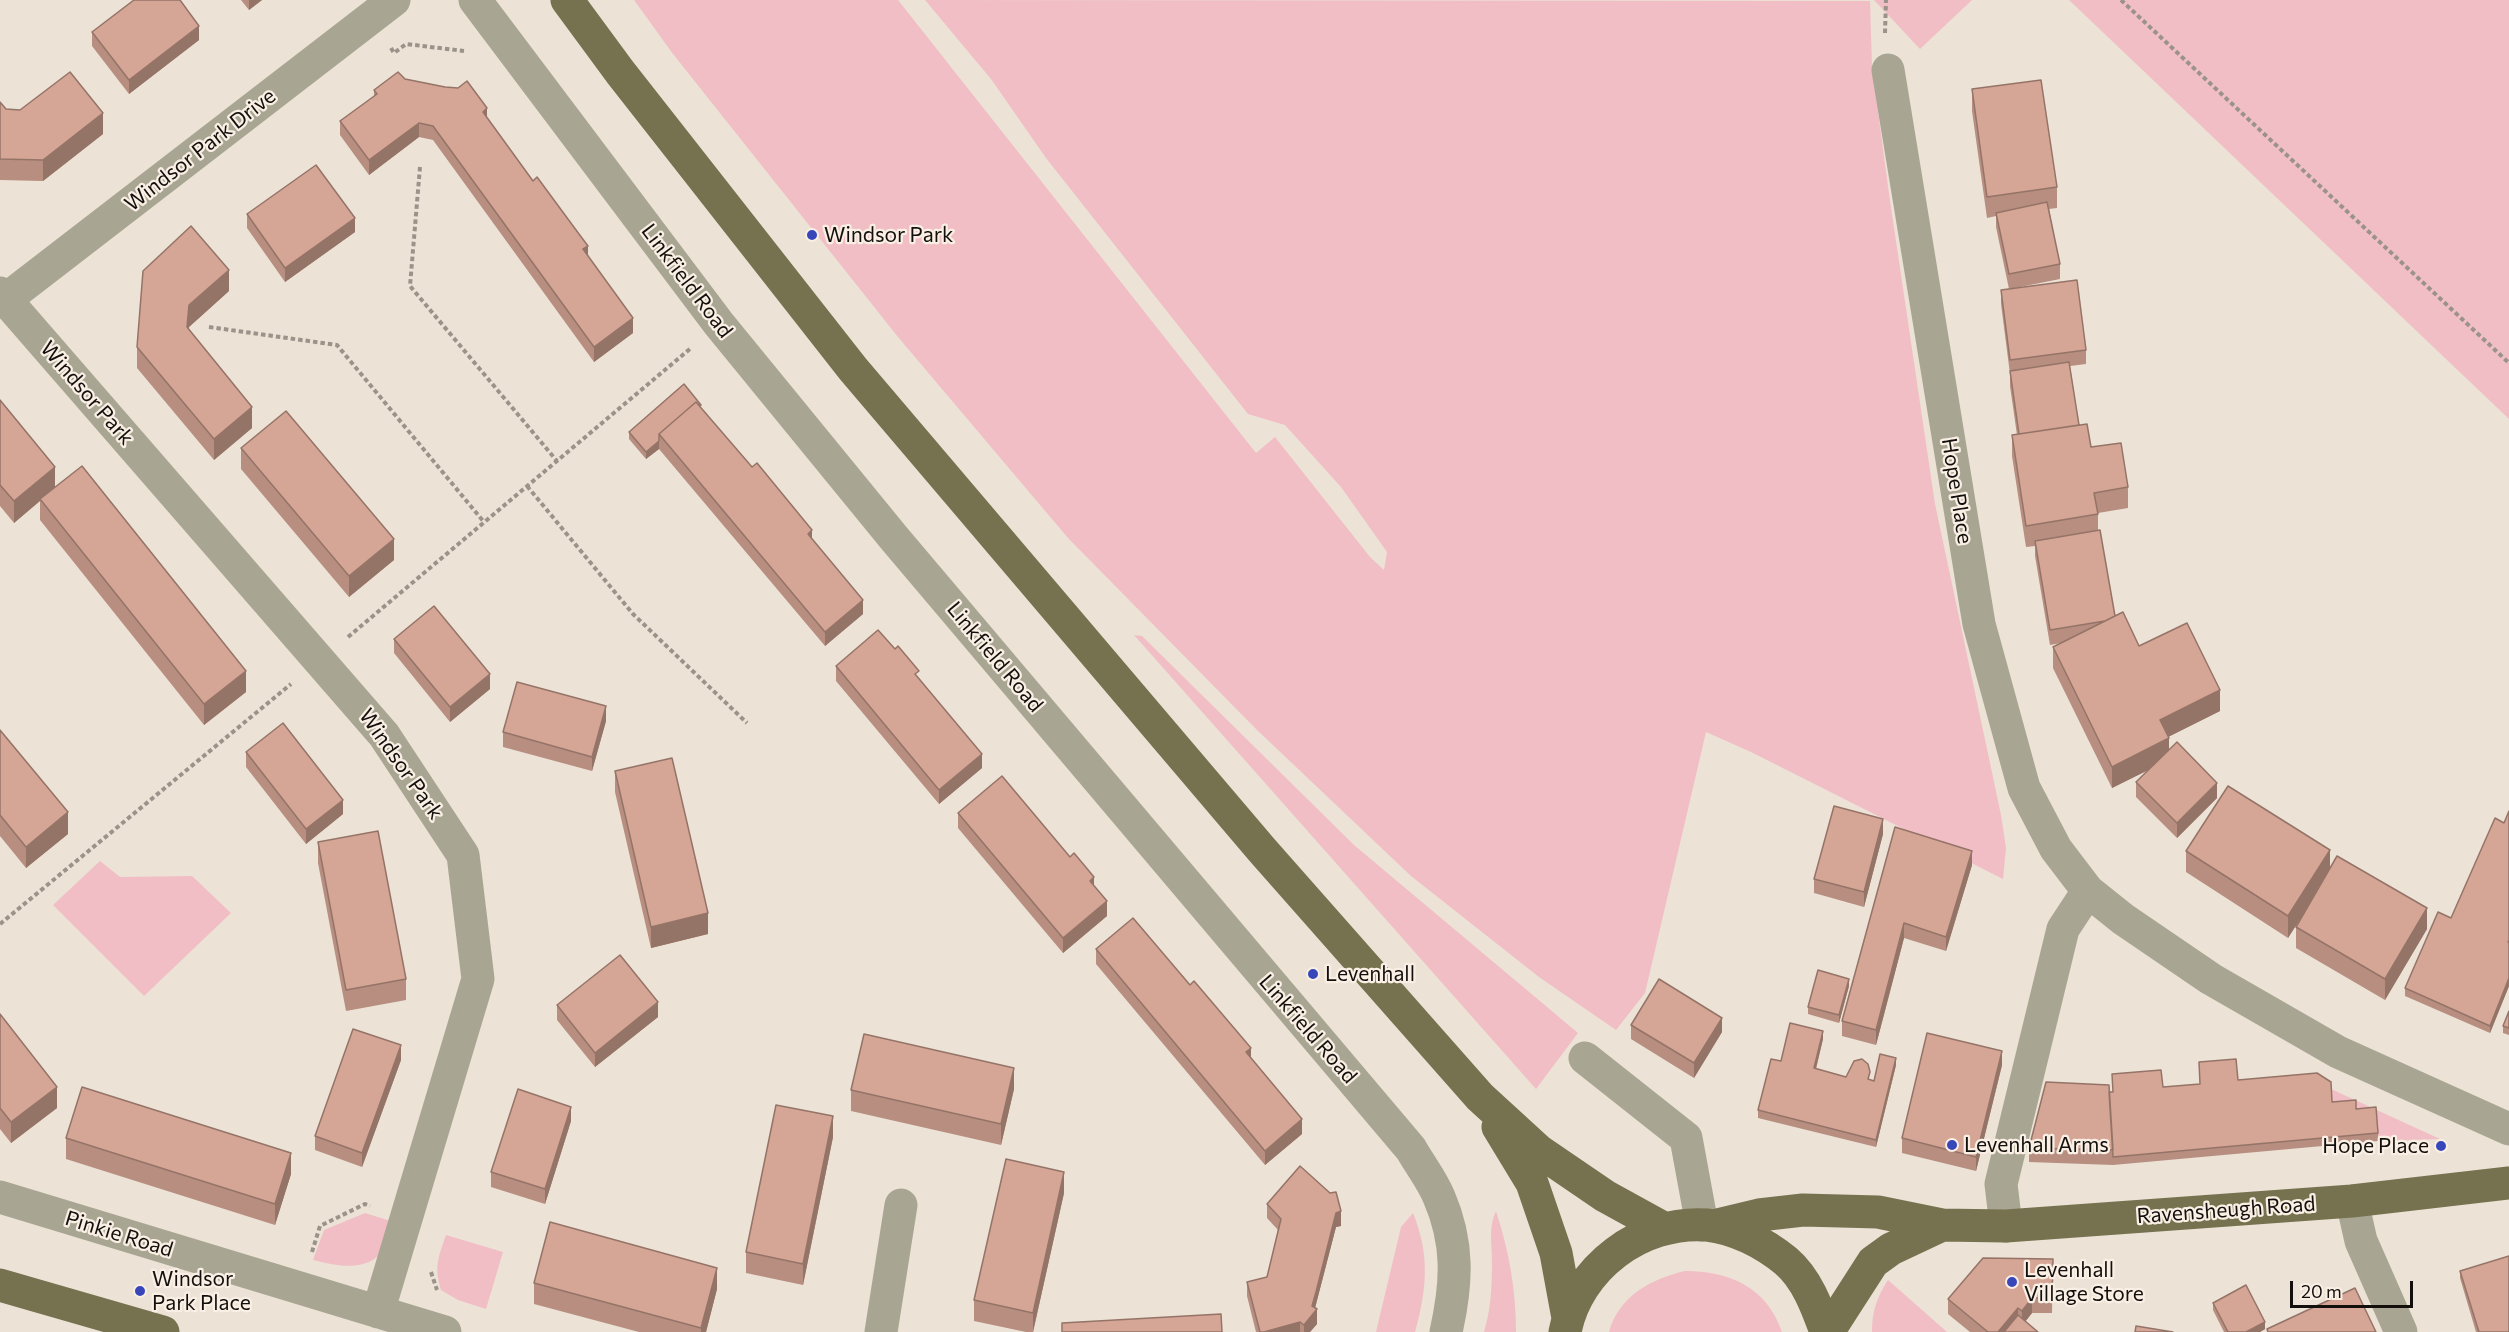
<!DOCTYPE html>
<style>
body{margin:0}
#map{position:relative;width:2509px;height:1332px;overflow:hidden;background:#ece2d6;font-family:Commissioner,sans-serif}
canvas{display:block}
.scale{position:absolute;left:2290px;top:1281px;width:123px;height:27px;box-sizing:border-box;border:3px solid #130f0c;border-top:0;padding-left:8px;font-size:18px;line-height:21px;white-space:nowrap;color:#130f0c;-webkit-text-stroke:4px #f9efe4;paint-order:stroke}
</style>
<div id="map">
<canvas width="2509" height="1332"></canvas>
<div class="scale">20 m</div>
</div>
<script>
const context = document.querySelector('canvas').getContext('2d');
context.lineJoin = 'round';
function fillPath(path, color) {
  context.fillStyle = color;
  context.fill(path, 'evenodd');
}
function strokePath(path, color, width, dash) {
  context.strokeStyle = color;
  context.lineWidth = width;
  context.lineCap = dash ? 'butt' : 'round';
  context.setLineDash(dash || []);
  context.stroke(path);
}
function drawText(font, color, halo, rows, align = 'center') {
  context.font = font + ' Commissioner,sans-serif';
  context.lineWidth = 4.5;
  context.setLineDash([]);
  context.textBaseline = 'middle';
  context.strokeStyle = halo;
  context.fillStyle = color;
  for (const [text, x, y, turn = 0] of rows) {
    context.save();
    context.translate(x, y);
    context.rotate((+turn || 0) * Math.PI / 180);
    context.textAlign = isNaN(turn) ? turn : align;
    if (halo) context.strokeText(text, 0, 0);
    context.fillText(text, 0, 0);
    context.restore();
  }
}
fillPath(new Path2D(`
 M634 0H898L1256 453 1275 437 1370 557 1384 570 1387 552 1341 487 1285 425 1248 414 1046 158 991 79 925 0 1870 1 1872 66 1889 194 1935 504 2001 815 2006 848 2003 879 1751 752 1706 732 1645 993 1616 1030 1539 977 1411 876 1256 729 1068 538 898 337 673 54Z
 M1874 0H1972L1920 49Z
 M2069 0H2509V419Z
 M1134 635 1142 636 1354 845 1578 1033 1536 1089Z
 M100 861 120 877 192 876 231 913 144 996 53 905Z
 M2331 1089 2440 1139 2378 1141 2376 1115 2332 1109Z
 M1496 1211C1509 1251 1516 1290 1516 1332H1484C1491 1309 1492 1286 1492 1262 1492 1244 1488 1228 1496 1211Z
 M365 1213 397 1223C393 1231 390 1241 384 1249 368 1273 337 1266 313 1260L324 1230Z
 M1413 1213C1430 1255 1427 1289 1415 1332H1376L1401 1227Z
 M446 1235 503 1252 486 1309 458 1300 441 1290C434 1267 438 1258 446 1235Z
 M1685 1271C1729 1271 1767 1287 1782 1332H1609C1619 1296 1651 1279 1685 1271Z
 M1888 1280 1947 1332H1872C1872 1311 1877 1297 1888 1280Z`), '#f1bec6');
strokePath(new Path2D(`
 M2121 0 2509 363
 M1885 33 1886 0
 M391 48 394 53 406 44 464 51
 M420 167 410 286 557 461
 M209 327 337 345 484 522
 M527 486 633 614 747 723
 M348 637 691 348
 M0 924 291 684
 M312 1252 320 1226 365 1204 370 1206
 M431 1272 437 1290`), '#9b938a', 4, [4.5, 3]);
strokePath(new Path2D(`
 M475 0 719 324 894 538 1411 1149C1420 1165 1432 1180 1439 1197 1459 1243 1457 1283 1446 1332
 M1888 70 1979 624 2024 788 2056 849 2088 891 2123 919 2211 979 2338 1052 2509 1129
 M0 293 384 735 463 855 478 979 378 1312
 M5 300 394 0
 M1585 1058 1686 1138 1702 1225
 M0 1197 445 1332
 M2352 1201 2361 1241 2401 1332
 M2006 1226 2001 1184 2063 929 2088 891
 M881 1332 901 1205`), '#a8a692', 33);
strokePath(new Path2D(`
 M567 0 620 72 853 369 1262 850 1480 1097 1539 1151 1605 1196 1665 1229
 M1498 1127 1532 1183 1556 1253 1568 1318
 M1713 1226 1759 1215 1803 1210 1878 1212 1942 1225 2006 1226 2352 1201 2509 1183
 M0 1285 163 1332
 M1565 1332C1577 1268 1641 1220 1707 1225 1735 1228 1764 1243 1786 1261 1807 1279 1817 1307 1826 1332
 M1828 1332 1873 1262 1891 1249 1942 1225`), '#76724f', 33);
fillPath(new Path2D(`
 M241 0H262L249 10Z
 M92 32 199 40 129 94 92 46Z
 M405 79 487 118 588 256 633 333 594 362 433 140 419 137 369 175 340 135V121L374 96V90Z
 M1972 89 2057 187V208L2049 209 2060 264V279L2010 289 2086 350V364L2070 366 2079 425 2091 447 2128 487V508L2098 513V531L2115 616 2139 646 2220 711 2168 737 2169 750 2217 798 2177 838 2136 797V782L2149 769 2112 788 2053 668V647L2061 643 2050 645 2035 556V546L2026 547 2012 456V435H2017L2010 386V374L2001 304V290L2009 289 1996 227V216L1987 218 1972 111Z
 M0 102 6 109 103 134 43 181 0 180Z
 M247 214 355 232 285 282 247 228Z
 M229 291 189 327V329L252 428 214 460 137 368V347Z
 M0 400 55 487 246 692 204 725 40 520V501L14 523 0 506Z
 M701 408 812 539 863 614 825 646 659 449 646 459 629 439V432Z
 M241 448 394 560 349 597 241 469Z
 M394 639 490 689 450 722 394 653Z
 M836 666 919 678 982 768 939 804 836 681Z
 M606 721 592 771 503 747V732Z
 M0 730 68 834 26 868 0 836Z
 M246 752 343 814 306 844 246 767Z
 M615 771 708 934 651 948 615 792Z
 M2509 811V986L2490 1033 2405 996V988L2451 918 2504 823Z
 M958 813 1094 886 1107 916 1063 953 958 828Z
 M1895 827 1972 865 1946 951 1904 938 1876 1045 1842 1036V1021Z
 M1883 834 1864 907 1814 893V879Z
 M318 842 406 979V1000L346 1011 318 863Z
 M2186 851 2330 868 2427 929 2385 1000 2296 948V927L2304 913 2288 938 2186 872Z
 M1096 949 1251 1059 1302 1134 1265 1165 1096 964Z
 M1849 986 1839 1023 1808 1014V1007Z
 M557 1005 658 1017 595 1067 557 1020Z
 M2509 1011V1035L2503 1033V1026Z
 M0 1014 57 1108 11 1143 0 1129Z
 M1631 1025 1722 1032 1694 1078 1631 1039Z
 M1823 1039 1816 1069 1846 1077 1874 1081 1896 1065 1876 1147 1758 1118V1110L1781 1061Z
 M401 1060 362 1167 315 1150V1136Z
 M2199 1062 2238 1080 2332 1102 2356 1109 2378 1133V1141L2113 1165 2029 1162V1148L2109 1092 2200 1084Z
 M2002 1065 1976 1171 1902 1153V1138Z
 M1014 1089 1001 1145 851 1111V1090Z
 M571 1121 545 1204 491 1187V1172Z
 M833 1137 803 1285 746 1273V1252Z
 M66 1138 291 1174 275 1225 66 1159Z
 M1064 1193 1033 1332H1026L974 1321V1300Z
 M1267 1204 1341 1226 1336 1227 1315 1308 1317 1324 1310 1332H1256L1247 1296V1282L1267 1277 1278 1230 1267 1218Z
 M2053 1259 2052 1313H2032L2025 1321 2038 1332H1970L1948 1314V1299Z
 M2460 1271 2509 1332H2476L2460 1278Z
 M534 1283 717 1289 706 1332H639L534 1304Z
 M2213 1303 2265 1329 2260 1332H2224L2213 1310Z`), '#b78e80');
fillPath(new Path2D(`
 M249 0H262L249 10Z
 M199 26V40L129 94V80Z
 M487 108V123L483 112Z
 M103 113V134L43 181V160Z
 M419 123V137L369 175V160Z
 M355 218V232L285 282V268Z
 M588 246V261L583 249Z
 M229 270V291L189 327 187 348V327L189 305Z
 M633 318V333L594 362V347Z
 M252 407V428L214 460V439Z
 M659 441V449L646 459V452Z
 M55 467V488L14 523V501Z
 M812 530V544L808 534Z
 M394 539V560L349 597V576Z
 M863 600V614L825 646V632Z
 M246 671V692L204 725V704Z
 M490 674V689L450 722V707Z
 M2220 690V711L2160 741V720Z
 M606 706V721L592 771V757Z
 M2169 738V760L2112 788V767Z
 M982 754V768L939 804V790Z
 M2217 783V798L2177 838V823Z
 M343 800V814L306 844V829Z
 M68 812V834L26 868V847Z
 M1883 819V834L1864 907V892Z
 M2330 850V872L2288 938V916Z
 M1972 851V865L1946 951V937Z
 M1094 877V892L1090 881Z
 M1107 901V916L1063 953V938Z
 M2427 908V929L2385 1000V979Z
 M708 913V934L651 948V927Z
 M1904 923V938L1876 1045V1030Z
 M2509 978V986L2490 1033V1026Z
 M1849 979V986L1839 1023V1015Z
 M658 1002V1017L595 1067V1053Z
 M1722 1018V1032L1694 1078V1063Z
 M1823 1031V1039L1814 1076V1068Z
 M401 1045V1060L362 1167V1153Z
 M1251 1048V1062L1246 1052Z
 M2002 1051V1065L1976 1171V1157Z
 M1896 1058V1065L1876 1147V1140Z
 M1014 1068V1089L1001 1145V1124Z
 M57 1087V1108L11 1143V1122Z
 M571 1107V1121L545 1204V1189Z
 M833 1116V1137L803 1285V1264Z
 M1302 1119V1134L1265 1165V1151Z
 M291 1153V1174L275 1225V1204Z
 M1064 1172V1193L1033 1332V1313Z
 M1341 1211V1226L1336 1227 1314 1312 1317 1309V1324L1310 1332H1304V1325L1312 1306 1336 1213Z
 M717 1268V1289L706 1332H701V1328Z
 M2032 1298V1313L2022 1326V1311Z
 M2018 1308V1323L2010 1332H1998Z
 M1300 1322V1332H1264Z
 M2265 1322V1329L2260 1332H2246Z`), '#957468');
const building = new Path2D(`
 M134 0H180L199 26 129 80 92 32Z
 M70 72 103 113 43 160 0 159V102L6 109 20 110Z
 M398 72 405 79 445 87 458 88 467 81 487 108 483 112 533 181 537 177 579 234 588 246 583 249 633 318 594 347 433 126 419 123 369 160 340 121 377 94 374 90Z
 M2041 80 2057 187 1987 197 1972 89Z
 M316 165 355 218 285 268 247 214Z
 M2047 202 2060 264 2009 274 1996 213Z
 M191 226 229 270 189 305 187 327 252 407 214 439 137 347 143 271Z
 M2077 280 2086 350 2010 360 2001 290Z
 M2069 362 2079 425 2019 434 2010 371Z
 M684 384 701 405 700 406 696 402 659 434V441L646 452 629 432Z
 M0 400 55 467 14 501 0 485Z
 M696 402 752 467 757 463 812 530 808 534 863 600 825 632 659 434Z
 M286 411 394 539 349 576 241 448Z
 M2087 424 2091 447 2121 443 2128 487 2094 493 2098 514 2026 526 2012 435Z
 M82 466 246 671 204 704 40 499Z
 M2100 530 2115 616 2105 621 2050 630 2035 541Z
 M434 606 490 674 450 707 394 639Z
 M2123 612 2139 646 2187 623 2220 690 2160 720 2169 738 2112 767 2053 647Z
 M878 630 895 649 898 646 919 671 915 674 982 754 939 790 836 666Z
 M517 682 606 706 592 757 503 732Z
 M283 723 343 800 306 829 246 752Z
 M0 730 68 812 26 847 0 815Z
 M2177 742 2217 783 2177 823 2136 782Z
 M672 758 708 913 651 927 615 771Z
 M1002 776 1070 857 1074 853 1094 877 1090 881 1107 901 1063 938 958 813Z
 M2228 786 2330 850 2288 916 2186 851Z
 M1834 806 1883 819 1864 892 1814 879Z
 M2509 811V940L2508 942 2509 943V978L2490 1026 2405 988 2438 912 2451 918 2495 818 2504 823Z
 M1895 827 1972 851 1946 937 1904 923 1876 1030 1842 1021Z
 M378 831 406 979 346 990 318 842Z
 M2337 856 2427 908 2385 979 2296 927Z
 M1133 918 1190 985 1194 981 1251 1048 1246 1052 1302 1119 1265 1151 1096 949Z
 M620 955 658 1002 595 1053 557 1005Z
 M1818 970 1849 979 1839 1015 1808 1007Z
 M1659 979 1722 1018 1694 1063 1631 1025Z
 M2509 1011V1028L2503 1026Z
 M0 1014 57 1087 11 1122 0 1108Z
 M1790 1023 1823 1031 1814 1068 1846 1077 1854 1061 1862 1059 1868 1064 1870 1072 1868 1079 1874 1081 1880 1054 1896 1058 1876 1140 1758 1110 1771 1059 1781 1061Z
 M353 1029 401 1045 362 1153 315 1136Z
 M1927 1033 2002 1051 1976 1157 1902 1138Z
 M864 1034 1014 1068 1001 1124 851 1090Z
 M2236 1059 2238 1080 2317 1073 2331 1082 2332 1102 2356 1100V1109L2376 1107 2378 1133 2113 1157 2109 1092H2113L2112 1074 2161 1070 2163 1087 2200 1084 2199 1062Z
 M2046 1082 2109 1085 2113 1150 2029 1148Z
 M82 1087 291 1153 275 1204 66 1138Z
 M518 1089 571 1107 545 1189 491 1172Z
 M776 1105 833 1116 803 1264 746 1252Z
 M1006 1159 1064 1172 1033 1313 974 1300Z
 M1300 1166 1330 1193 1336 1192 1341 1211 1336 1213 1316 1292 1312 1306 1317 1309 1304 1325 1300 1322 1264 1332H1260L1247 1282 1267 1277 1281 1219 1267 1204Z
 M550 1222 717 1268 701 1328 534 1283Z
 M2509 1256V1332H2479L2460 1271Z
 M1983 1258 2053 1259 2052 1298H2032L2022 1311 2018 1308 1998 1332H1988L1948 1299Z
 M2246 1285 2265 1322 2246 1332H2228L2213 1303Z
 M2355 1288 2376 1332H2268L2267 1329Z
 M1221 1314 1222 1332H1062V1323Z
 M2018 1315 2038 1332H2004Z
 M2136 1326 2173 1332H2135Z`);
fillPath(building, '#d5a595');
strokePath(building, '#957468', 1.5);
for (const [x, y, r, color] of [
 [812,235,6,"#3747ba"],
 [1313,974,6,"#3747ba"],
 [1952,1145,6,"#3747ba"],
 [2441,1146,6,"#3747ba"],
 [2012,1282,6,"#3747ba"],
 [140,1291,6,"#3747ba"]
]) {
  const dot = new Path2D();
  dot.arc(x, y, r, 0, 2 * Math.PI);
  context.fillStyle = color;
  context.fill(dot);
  strokePath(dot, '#f9efe4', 2);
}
drawText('21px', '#130f0c', '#f9efe4', [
 ["Windsor Park Drive",200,150,-38],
 ["Linkfield Road",687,281,53],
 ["Windsor Park",87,393,49],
 ["Hope Place",1957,491,81],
 ["Linkfield Road",995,657,50],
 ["Windsor Park",401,764,55],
 ["Linkfield Road",1308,1029,49],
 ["Ravensheugh Road",2226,1210,-4],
 ["Pinkie Road",119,1234,17]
]);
drawText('21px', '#130f0c', '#f9efe4', [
 ["Windsor Park",824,235],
 ["Levenhall",1325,974],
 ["Levenhall Arms",1964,1145],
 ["Hope Place",2429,1146,"right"],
 ["Levenhall",2024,1270],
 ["Village Store",2024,1294],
 ["Windsor",152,1279],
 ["Park Place",152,1303]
], 'left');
</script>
